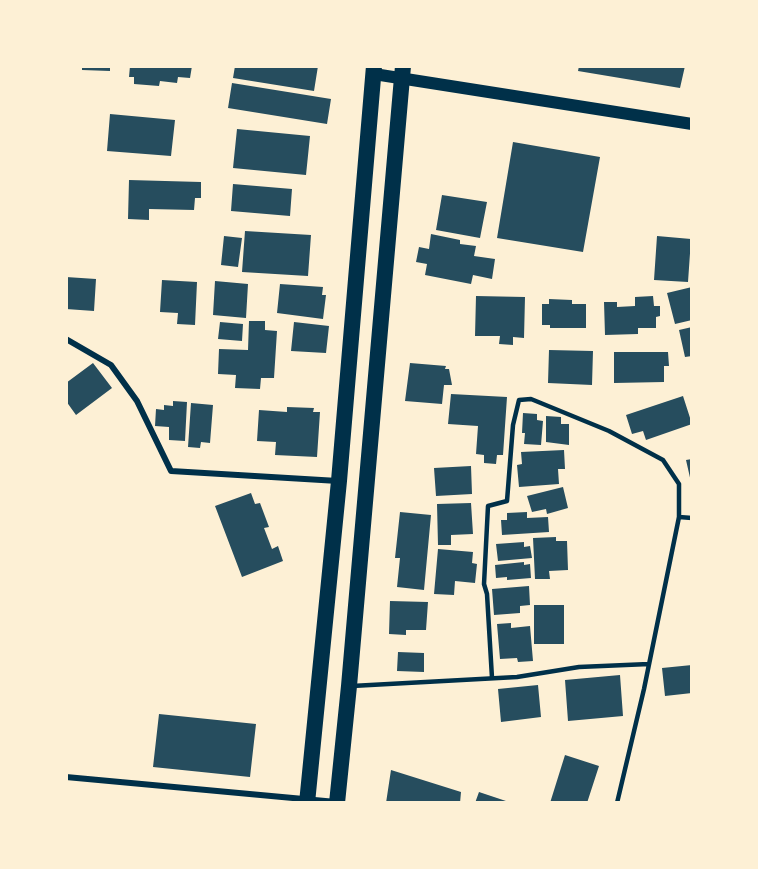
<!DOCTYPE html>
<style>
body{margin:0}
#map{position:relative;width:758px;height:869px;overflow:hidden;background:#fdf0d5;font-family:Overpass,sans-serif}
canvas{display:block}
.frame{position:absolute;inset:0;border:68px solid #fdf0d5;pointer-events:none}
</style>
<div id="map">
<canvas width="758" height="869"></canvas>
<div class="frame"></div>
</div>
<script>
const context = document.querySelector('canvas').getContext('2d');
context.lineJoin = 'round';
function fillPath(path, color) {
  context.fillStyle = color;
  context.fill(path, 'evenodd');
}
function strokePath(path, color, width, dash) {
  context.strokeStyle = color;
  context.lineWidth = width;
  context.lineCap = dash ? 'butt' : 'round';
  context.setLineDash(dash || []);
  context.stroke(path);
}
fillPath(new Path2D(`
 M82 66H110V71L82 70Z
 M130 66H192L190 78 178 77 177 83 160 81 159 86 134 84V77H129Z
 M235 66H318L314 91 233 78Z
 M579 66H685L680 88 578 71Z
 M232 83 331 99 327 124 228 108Z
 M110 114 175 120 171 156 107 151Z
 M237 129 310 136 306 175 233 168Z
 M513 142 600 157 583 252 497 238Z
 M129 180 201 182V198H195L194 210 149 209V220L128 219Z
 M233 184 292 189 290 216 231 211Z
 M442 195 487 202 480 238 436 230Z
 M245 231 311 235 308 276 242 272Z
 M431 234 460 240V244L476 246 474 256 495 259 492 279 473 275 471 284 425 275 427 264 416 262 419 247 429 249Z
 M224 236 242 238 238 267 221 265Z
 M657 236 691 239 688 282 654 280Z
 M66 277 96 279 94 311 66 309Z
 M162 280 197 282 195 325 177 324 178 313 160 312Z
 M215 281 248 284 246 318 213 315Z
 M280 284 323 287 322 295H326L323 319 277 313Z
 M692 287V320L675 324 667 293Z
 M476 296 525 297 524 338 513 337V345L499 344 500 336H475Z
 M653 296 654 306H660V316L656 317V328H638V334L605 335 604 302H617V307L635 306V297Z
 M549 299 572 300V304H586V328H550V325H542V304H549Z
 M249 321H265V330L277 331 274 378H261L260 389 235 388 236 375 218 374 219 349 248 350Z
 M220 322 243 324 242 341 218 339Z
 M294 322 329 326 326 353 291 351Z
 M692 327V356L685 357 679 330Z
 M549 350 593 351 592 385 548 383Z
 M614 352H668L669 366H664V382L614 383Z
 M93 363 112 388 76 415 66 401V383Z
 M410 363 446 366 445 369H449L452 385H444L442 404 405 401Z
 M451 394 507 397 503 455H497L496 464 484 463V455L476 454 478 426 448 424Z
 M683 396 692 424 646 440 643 431 632 434 626 415Z
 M173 401 187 402 185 441 169 440V427L155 426 156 409 164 410V405L173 406Z
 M191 403 213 405 210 443 201 442 200 448 188 447Z
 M287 407 314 408 313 412H320L317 457 275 455 276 442 257 441 259 410 287 412Z
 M523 413 537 414V420L543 421 541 445 524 444 525 433H522Z
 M546 416 561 417V424H569V445L546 442Z
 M564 450 565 469H558L559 484 519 487 517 465 522 464 521 452Z
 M692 459V482H691L686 460Z
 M471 466 472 494 436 496 434 468Z
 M563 487 568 508 547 514 546 509 532 512 527 496Z
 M251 493 255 504 260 503 269 527 264 528 272 549 278 546 283 561 242 577 215 506Z
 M471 503 473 534 451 535V545H438L437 504Z
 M400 512 431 515 424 590 397 587 400 558H395Z
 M527 512V518L548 517 549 532 502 535 501 520H507V513Z
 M556 537V541H567L568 570 549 571 550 579H535L533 538Z
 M524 542V547L530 546 532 558 498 561 496 544Z
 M438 549 473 552 472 563 477 564 475 583 455 581 454 595 434 594Z
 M524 562V565L530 564 531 578 507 580V577L496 578 495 565Z
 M529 586 530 605 520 606V613L494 615 492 589Z
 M390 601 428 602 426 630H406V635L389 634Z
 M534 605H564V644H534Z
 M511 623V628L530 626 533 661 518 662 517 658 500 659 497 624Z
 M398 652 424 653V672L397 671Z
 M692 665V693L665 696 662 668Z
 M620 675 623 716 568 721 565 680Z
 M538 685 541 717 501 722 498 689Z
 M159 714 256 724 250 777 153 767Z
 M565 755 599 766 587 803H550Z
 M391 770 461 792 460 803H386Z
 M479 792 512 803H475Z`), '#264d5e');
strokePath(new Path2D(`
 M679 517 692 518
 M492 678 487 594 484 584 488 506 507 501 513 425 519 400 531 399 609 431 663 460 679 484V517L644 689 617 803
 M352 686 517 677 579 667 649 664`), '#003049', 4.5);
strokePath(new Path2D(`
 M66 339 111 365 137 401 171 471 338 481
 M66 777 336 802`), '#003049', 6);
strokePath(new Path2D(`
 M374 74 692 124`), '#003049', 12);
strokePath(new Path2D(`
 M307 803 339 481 374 66
 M337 803 349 686 403 66`), '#003049', 16);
</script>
